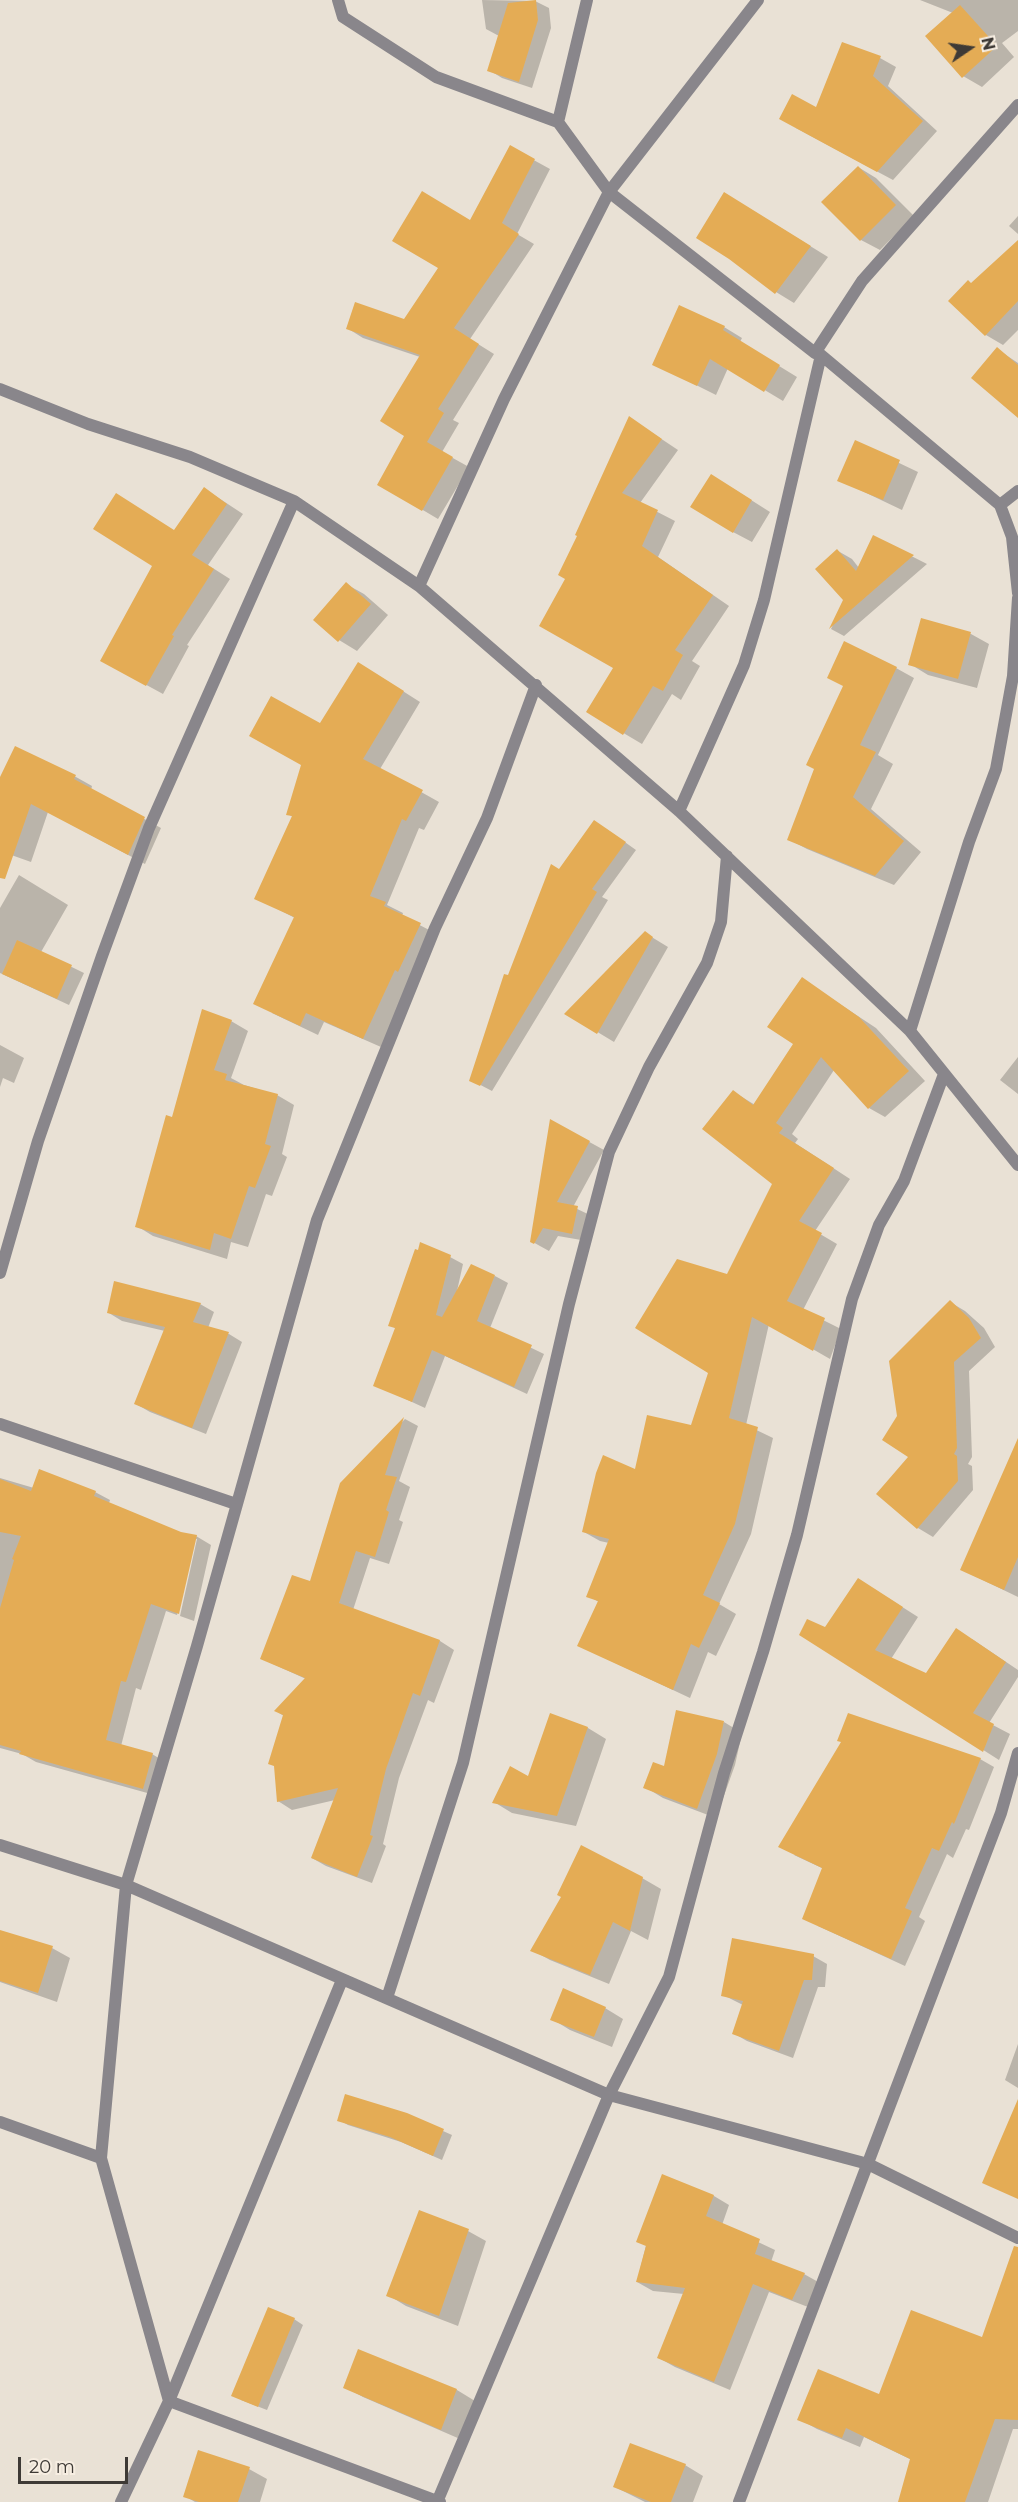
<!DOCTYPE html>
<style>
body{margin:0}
#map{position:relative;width:1018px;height:2502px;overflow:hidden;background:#e9e1d5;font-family:Montserrat,sans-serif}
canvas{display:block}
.north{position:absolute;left:940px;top:18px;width:60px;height:60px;-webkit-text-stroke:4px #f7eee2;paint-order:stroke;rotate:77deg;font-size:16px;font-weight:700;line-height:24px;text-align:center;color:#3e3a36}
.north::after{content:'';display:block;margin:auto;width:21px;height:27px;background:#3e3a36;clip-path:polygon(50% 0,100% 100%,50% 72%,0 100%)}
.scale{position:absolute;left:18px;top:2457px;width:110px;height:27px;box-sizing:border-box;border:3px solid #3e3a36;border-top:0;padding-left:8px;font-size:18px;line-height:21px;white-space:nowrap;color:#3e3a36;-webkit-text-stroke:4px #f7eee2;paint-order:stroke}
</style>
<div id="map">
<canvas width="1018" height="2502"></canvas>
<div class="north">N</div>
<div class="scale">20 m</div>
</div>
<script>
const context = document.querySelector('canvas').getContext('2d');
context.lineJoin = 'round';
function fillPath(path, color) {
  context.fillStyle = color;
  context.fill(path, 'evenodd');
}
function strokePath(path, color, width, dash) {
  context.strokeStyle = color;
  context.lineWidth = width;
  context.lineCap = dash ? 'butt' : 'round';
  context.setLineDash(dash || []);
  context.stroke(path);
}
fillPath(new Path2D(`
 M482 0 535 1 549 8 551 28 532 88 502 78 489 70 499 36 486 29Z
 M920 0H1018V31L1002 43 1014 57 982 87 963 76 953 13Z
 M880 58 896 67 888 86 937 131 893 180 796 128Z
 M510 147 550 169 517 234 534 244 470 339 494 354 453 420 459 423 442 452 469 467 438 519 379 484 406 435 420 357 363 338 347 328 404 321 471 221Z
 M858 167 876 178 914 216 880 250 861 240 824 202Z
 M742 204 828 257 794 303 776 292Z
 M1018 216V234L1009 226Z
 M1018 242V330L1003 345 986 335 972 284Z
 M724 327 742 338 740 342 797 377 783 401 728 368 716 395 654 364Z
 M997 349 1018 363V416Z
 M630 418 678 450 640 503 675 521 658 557 729 606 692 661 700 666 681 700 672 694 642 744 588 712 615 667 567 578 579 536Z
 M855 442 918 472 902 510 839 480Z
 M729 486 770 512 752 542 733 532Z
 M205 489 243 514 208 565 230 579 187 645 189 646 163 694 119 670 154 566Z
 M874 537 927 564 844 636 831 629 845 600 838 551 852 559 859 568Z
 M346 584 364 594 388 615 357 651 339 640Z
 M922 620 971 634 989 644 977 688 928 675 910 664Z
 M896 668 914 678 878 755 893 764 871 809 921 852 894 885 807 849 788 839Z
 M376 674 420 702 380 769 439 802 424 830 419 828 387 905 403 913 402 916 437 934 381 1047 324 1022 318 1035 272 1013 295 918 256 898 293 817 288 814 320 725Z
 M16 748 76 777 92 786 91 790 161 828 145 864 48 812 31 862 0 851V780Z
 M605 828 636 850 602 897 608 900 492 1091 471 1080 509 978 559 871Z
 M19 875 68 905 41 952 84 973 69 1005 0 973V908Z
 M645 933 668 947 614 1042 566 1013Z
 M802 979 876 1028 925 1081 885 1117 869 1108 834 1070 792 1134 798 1139 795 1143 850 1179 815 1231 837 1244 803 1310 841 1329 830 1359 769 1324 746 1425 773 1438 751 1534 719 1604 736 1614 716 1656 708 1652 690 1698 579 1646 599 1602 588 1596 609 1543 600 1541 584 1532 636 1471 692 1427 710 1372 728 1276 774 1184 734 1092 755 1105 795 1044Z
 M231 1021 248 1031 231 1078 244 1085 277 1095 294 1105 282 1154 287 1157 272 1196 266 1194 248 1247 231 1242 227 1259 153 1236 137 1226 173 1119Z
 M0 1045 24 1058 14 1083 3 1078 0 1087Z
 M1018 1057V1094L1000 1080Z
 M551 1121 604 1150 573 1207 592 1216 587 1241 558 1236 549 1251 531 1241Z
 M450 1257 463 1264 457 1291 495 1276 508 1283 490 1328 544 1354 527 1394 445 1356 425 1408 375 1385 397 1329 390 1325Z
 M950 1302 965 1311 984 1328 995 1347 969 1371 972 1457 968 1464 972 1466 973 1490 933 1537 918 1528 878 1494 910 1456 898 1417Z
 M200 1304 214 1312 208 1328 229 1334 242 1342 206 1434 150 1412 136 1404 165 1331 122 1321 109 1313Z
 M405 1419 418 1426 399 1481 410 1487 399 1520 403 1522 389 1564 370 1558 353 1610 440 1641 454 1650 434 1703 428 1700 399 1778 383 1844 386 1846 372 1883 326 1866 312 1858 335 1800 292 1810 278 1801 284 1716 276 1711 306 1679 262 1659 311 1583 342 1483Z
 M0 1478 34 1488 95 1492 110 1500 109 1503 181 1533 196 1536 211 1545 194 1621 180 1616 197 1539H194L177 1615 166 1611 141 1690 136 1688 121 1746 152 1754 167 1763 158 1796 36 1762 22 1754 0 1748Z
 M1018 1483V1597L962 1570Z
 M874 1589 918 1617 891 1659 926 1675 972 1639 1018 1670V1677L989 1723 1010 1734 999 1760 801 1634 826 1629Z
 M551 1715 588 1728 606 1739 576 1826 512 1813 494 1802 529 1778Z
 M724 1722 742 1733 735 1765 716 1818 663 1798 645 1787Z
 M980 1759 994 1767 969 1830 966 1829 953 1858 947 1854 919 1917 925 1921 905 1966 818 1926 824 1869 794 1855Z
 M642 1878 661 1889 648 1940 631 1931 609 1984 550 1960 532 1950Z
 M0 1940 52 1948 70 1958 57 2002 0 1982Z
 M813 1956 827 1964 825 1987H818L793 2058 747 2041 733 2033 743 2005 723 1995Z
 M605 2008 623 2019 612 2047 570 2030 552 2019Z
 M1018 2044V2088L1005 2080Z
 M407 2115 452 2135 442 2160 401 2142 348 2125 339 2120Z
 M663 2176 714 2196 729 2205 722 2225 775 2250 771 2262 804 2274 820 2283 808 2307 769 2292 730 2390 675 2367 659 2358 684 2294 653 2291 637 2282Z
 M468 2231 486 2241 458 2326 406 2306 388 2295Z
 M294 2319 303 2325 267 2410 241 2400Z
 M359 2351 457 2390 475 2401 460 2439 363 2397 345 2387Z
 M1018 2395V2429H1013L988 2502H900L912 2460 864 2437 860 2447 817 2429 799 2419 880 2396Z
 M685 2465 703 2476 693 2502H645L615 2487Z
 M249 2469 267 2479 260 2502H195L185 2496Z`), '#0003');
fillPath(new Path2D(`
 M536 0 538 20 519 82 487 71 508 3Z
 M960 5 997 46 962 78 925 36Z
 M842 42 881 56 873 76 923 121 877 172 779 119 792 94 816 107Z
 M510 145 535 159 502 223 519 234 454 328 479 344 438 409 444 413 427 442 453 457 422 511 377 485 404 436 380 421 420 355 346 329 355 302 404 319 438 268 392 241 422 191 470 220Z
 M858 166 896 205 860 241 821 202Z
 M724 192 811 246 775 294 729 259 696 238Z
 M1018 240V301L985 336 948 301 968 280 971 283Z
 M679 305 725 326 723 330 780 365 764 392 710 359 697 386 652 365Z
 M997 347 1018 365V418L971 378Z
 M629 416 662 439 622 493 658 510 642 546 713 595 675 650 683 655 663 691 653 686 623 735 586 712 613 668 539 626 565 579 558 575 577 536 575 535Z
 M855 440 900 460 883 500 837 481Z
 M711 474 752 500 733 533 690 507Z
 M204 487 227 504 192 555 214 569 172 635 174 636 146 686 100 661 152 566 93 529 116 493 174 530Z
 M873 535 914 555 829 629 843 600 815 569 837 549 856 571Z
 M346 582 371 604 338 642 313 620Z
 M921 618 971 632 958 679 908 665Z
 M844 641 897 667 860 745 876 752 853 797 904 841 875 876 787 840 814 769 806 765 843 686 827 678Z
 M358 662 404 691 363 759 423 790 406 821 402 819 370 896 386 902 384 906 421 923 398 972 395 970 363 1039 306 1013 300 1026 253 1004 294 917 254 899 292 816 286 815 301 765 249 736 271 696 320 723Z
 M15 746 76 775 74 779 145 817 128 855 31 804 5 879 0 878V777Z
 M594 820 626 842 592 889 597 892 480 1086 469 1081 504 974 508 975 551 864 559 869Z
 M645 931 653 937 597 1034 564 1014Z
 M17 940 72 965 57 999 2 974Z
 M802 977 859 1017 909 1071 868 1109 821 1057 776 1123 783 1128 779 1133 834 1168 799 1221 822 1233 787 1301 825 1318 813 1351 752 1317 729 1418 758 1427 735 1524 703 1595 720 1603 699 1648 691 1644 673 1690 577 1646 598 1601 586 1597 609 1539 582 1532 596 1473 603 1455 635 1469 647 1415 691 1425 708 1373 635 1328 677 1259 727 1274 772 1184 702 1129 733 1090 753 1105 793 1044 767 1027Z
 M202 1009 232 1020 214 1070 227 1074 225 1080 278 1094 265 1144 271 1146 255 1188 249 1186 231 1239 214 1233 210 1250 135 1227 166 1115 172 1117Z
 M550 1119 590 1141 557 1202 578 1206 572 1234 543 1228 534 1244 530 1242Z
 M420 1242 451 1255 436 1315 442 1317 471 1264 495 1275 477 1321 532 1345 514 1387 432 1350 412 1402 373 1386 395 1328 388 1326 415 1249 418 1250Z
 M114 1281 201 1303 193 1322 229 1332 192 1428 134 1404 165 1327 107 1313Z
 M950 1300 969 1318 981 1338 954 1362 957 1448 954 1454 957 1456 958 1481 917 1529 876 1494 908 1457 882 1440 897 1416 889 1361Z
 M404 1417 385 1475 397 1477 386 1510 389 1512 375 1557 356 1551 339 1603 440 1640 420 1696 413 1693 386 1769 370 1835 373 1836 357 1877 311 1858 338 1788 277 1802 274 1766 268 1764 283 1715 274 1711 305 1678 260 1659 292 1575 310 1581 340 1483Z
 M1018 1438V1557L1004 1590 960 1570Z
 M39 1469 96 1491 94 1496 181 1532 197 1535 179 1614 151 1604 126 1682 121 1681 106 1740 153 1753 143 1789 19 1754 21 1751 0 1745V1608L14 1560 12 1559 21 1536 0 1532V1479L31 1491Z
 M858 1578 903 1607 875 1650 926 1673 956 1628 1006 1662 973 1713 994 1724 983 1752 799 1635 807 1619 825 1627Z
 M676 1710 724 1721 717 1754 697 1809 643 1788 653 1762 664 1766Z
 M550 1713 588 1727 557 1816 492 1803 510 1766 528 1776Z
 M848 1713 981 1758 954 1824 952 1822 939 1851 932 1848 905 1908 912 1911 891 1959 802 1919 822 1868 778 1847 841 1742 837 1741Z
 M581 1845 643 1877 630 1931 613 1922 590 1975 530 1951 561 1897 557 1895Z
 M0 1930 53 1946 38 1993 0 1981Z
 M732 1938 814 1954 812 1980H804L779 2051 732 2034 743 2001 721 1996Z
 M563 1988 606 2007 594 2037 550 2020Z
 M345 2094 407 2113 444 2129 433 2156 390 2137 337 2121Z
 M1018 2099V2199L982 2183Z
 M662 2174 714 2195 706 2216 760 2239 755 2254 805 2273 792 2300 753 2284 714 2382 657 2358 685 2288 636 2282 646 2246 636 2242Z
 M419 2210 469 2229 439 2316 386 2296Z
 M1014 2246 1018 2247V2420L995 2419 965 2502H898L910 2459 846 2428 842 2438 797 2420 818 2369 879 2394 911 2310 982 2337Z
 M268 2307 295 2318 258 2407 231 2396Z
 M358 2349 457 2389 441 2430 343 2388Z
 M630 2443 686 2464 671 2502H651L613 2487Z
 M198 2450 250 2467 238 2502H199L183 2497Z`), '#e4ac55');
strokePath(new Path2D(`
 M338 0 343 17 436 77 558 122 609 192 815 353 821 355 1000 505 1012 537 1018 593
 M558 122 587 0
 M815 353 862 281 1018 105
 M0 389 88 424 190 457 294 501 419 586 679 811 910 1031 1018 1165
 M1000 505 1018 491
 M419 586 504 399 609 192 758 0
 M679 811 744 665 764 600 821 355
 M910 1031 969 842 996 769 1013 676 1018 598
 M0 1273 38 1141 102 956 149 828 294 501
 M0 1424 236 1504
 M0 1845 126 1885 609 2095 868 2164 1018 2238
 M387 1998 463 1763 569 1304 609 1152 649 1067 707 963 721 922 727 856
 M0 2122 101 2158
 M121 2502 169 2401 342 1980
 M437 2502 609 2095 669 1977 724 1773 763 1652 797 1535 852 1299 879 1225 904 1181 944 1074
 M440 2502 169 2401 101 2158 126 1885 197 1646 317 1220 435 928 487 818 536 685
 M739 2502 1001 1813 1018 1753`), '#89868b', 12);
</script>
